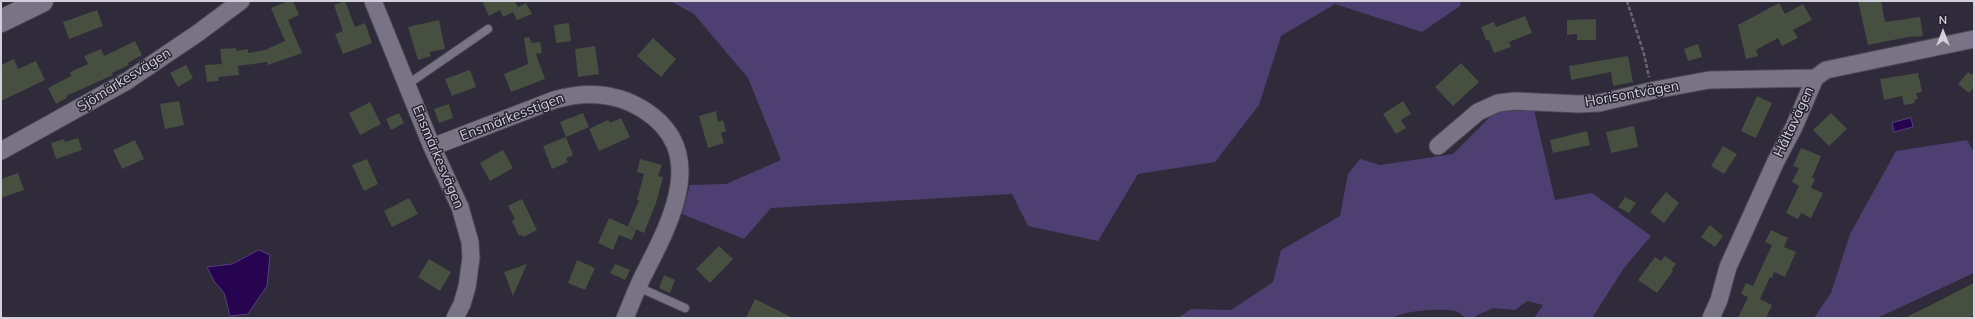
<!DOCTYPE html>
<meta charset="utf-8">
<style>
body{margin:0}
#map{position:relative;width:1975px;height:319px;overflow:hidden;background:#2f2b3a;font-family:Mulish,sans-serif}
canvas{display:block}
.frame{position:absolute;inset:0;border:2px solid #d2d0da;pointer-events:none}
.north{position:absolute;left:1923px;top:12px;width:40px;height:40px;-webkit-text-stroke:3px #252230;paint-order:stroke;rotate:0deg;font-size:11px;font-weight:700;line-height:16px;text-align:center;color:#d2d0da}
.north::after{content:'';display:block;margin:auto;width:14px;height:18px;background:#d2d0da;clip-path:polygon(50% 0,100% 100%,50% 72%,0 100%)}
</style>
<div id="map">
<canvas width="1975" height="319"></canvas>
<div class="frame"></div>
<div class="north">N</div>
</div>
<script>
const context = document.querySelector('canvas').getContext('2d');
context.lineJoin = 'round';
function fillPath(path, color) {
  context.fillStyle = color;
  context.fill(path, 'evenodd');
}
function strokePath(path, color, width, dash) {
  context.strokeStyle = color;
  context.lineWidth = width;
  context.lineCap = dash ? 'butt' : 'round';
  context.setLineDash(dash || []);
  context.stroke(path);
}
function drawText(font, color, halo, rows, align = 'center') {
  context.font = font + ' Mulish,sans-serif';
  context.lineWidth = 3;
  context.setLineDash([]);
  context.textBaseline = 'middle';
  context.strokeStyle = halo;
  context.fillStyle = color;
  for (const [text, x, y, turn = 0] of rows) {
    context.save();
    context.translate(x, y);
    context.rotate((+turn || 0) * Math.PI / 180);
    context.textAlign = isNaN(turn) ? turn : align;
    if (halo) context.strokeText(text, 0, 0);
    context.fillText(text, 0, 0);
    context.restore();
  }
}
fillPath(new Path2D(`
 M670 1H1461L1460 6 1422 32 1335 4 1281 36 1259 105 1215 162 1138 174 1098 241 1028 226 1012 194 771 208 744 239 682 214 690 185 726 184 781 160 748 78 694 14Z
 M1534 110 1555 200 1592 193 1651 236 1624 268 1592 318H1534L1543 305 1527 301 1515 310 1493 308 1471 318H1465C1463 316 1460 313 1458 312 1448 307 1400 311 1393 318H1178L1191 309 1231 310 1273 282 1281 250 1340 216 1348 174 1360 159 1380 165 1453 154 1495 112Z
 M1967 140 1974 152V273L1877 318H1814L1831 293 1850 234 1896 151Z`), '#4e3f72');
const water = new Path2D(`
 M1911 118 1913 127 1894 132 1892 123Z
 M259 250 270 255 267 286 248 314 230 316 224 293 214 281 207 267 232 264Z`);
fillPath(water, '#26044f');
strokePath(water, '#5a4179', 1);
fillPath(new Path2D(`
 M288 1H293L299 15 288 20 302 53 268 65 267 62 238 66 239 75 218 77 219 81 207 82 205 65 222 64 220 49 236 48V51L248 49V53L265 50 285 41 271 8Z
 M345 1 355 27 365 23 372 43 343 54 335 34 343 31 334 5Z
 M482 1H518L515 2 518 7 526 3 532 14 517 20 513 12 503 17 500 10 489 16Z
 M1858 1H1881L1885 22 1920 17 1923 36 1908 37 1868 45Z
 M1779 3 1785 14 1803 4 1812 20 1793 30 1798 38 1782 46 1778 38 1756 50 1758 56 1746 59 1738 25Z
 M97 10 103 26 69 39 63 22Z
 M1525 16 1532 33 1509 42 1511 47 1494 53 1489 40H1486L1481 27 1494 22 1496 27Z
 M1596 19V40H1577V34L1567 35V20Z
 M439 20 445 49 429 52 431 56 418 60 408 27Z
 M569 23 571 41 556 43 554 25Z
 M529 37 532 43 540 42 542 53 536 54 545 79 511 92 504 74 528 64 524 38Z
 M653 38 676 59 661 77 637 56Z
 M135 41 142 55 128 63 129 65 112 73 113 75 66 96 67 98 56 104 48 88 71 76 70 72 88 64 84 56 101 49 104 56Z
 M1698 44 1702 57 1688 61 1684 49Z
 M595 46 599 74 578 77 575 49Z
 M1628 56 1633 82 1613 86 1611 72 1571 80 1569 66Z
 M14 59 18 69 36 61 45 80 1 101V65Z
 M1461 63 1479 82 1453 106 1435 87Z
 M186 65 193 78 178 87 170 73Z
 M470 70 476 87 452 96 445 79Z
 M1968 72 1974 76V87L1969 93 1958 84Z
 M1918 73 1922 92 1916 93 1918 99 1914 100 1915 103 1904 105 1902 96 1884 100 1880 79Z
 M1757 96 1772 103 1756 138 1741 131Z
 M179 101 184 125 165 129 160 104Z
 M1403 101 1411 114 1401 120 1406 128 1396 134 1383 114Z
 M370 102 381 124 360 135 349 113Z
 M449 104 453 118 439 123 434 109Z
 M716 111 718 122 723 120 726 131 721 133 724 143 708 148 699 116Z
 M399 113 404 123 391 130 386 119Z
 M583 113 589 127 566 137 560 122Z
 M1831 113 1847 129 1829 146 1813 130Z
 M621 118 630 137 599 151 589 129 608 120 610 123Z
 M1634 126 1638 147 1611 153 1606 132Z
 M1587 131 1590 145 1553 153 1550 140Z
 M566 137 573 155 566 158 568 162 552 169 543 146Z
 M78 138 82 150 56 159 51 143 64 139 65 142Z
 M135 140 144 159 122 169 113 150Z
 M1723 146 1737 154 1724 174 1711 166Z
 M1801 148 1821 156 1812 178 1815 179 1811 188 1823 193 1811 218 1801 213 1798 219 1786 213 1799 186 1792 182 1799 168 1793 166Z
 M503 150 513 168 490 181 480 163Z
 M367 159 378 184 364 191 352 165Z
 M640 159 662 165 658 176 663 177 656 203 644 233 628 226 639 200H637L644 174 637 172Z
 M18 173 24 190 1 198V179Z
 M1666 192 1679 203 1664 223 1650 212Z
 M1625 197 1636 203 1629 213 1618 207Z
 M409 198 418 214 392 227 384 211Z
 M522 199 537 230 523 237 522 235 519 236 512 221 515 219 508 206Z
 M609 218 636 230 632 240 619 235 613 250 598 243Z
 M1710 225 1723 236 1715 247 1701 237Z
 M1771 230 1788 238 1784 247 1796 252 1785 277 1774 272 1772 278 1770 277 1760 299 1772 305 1766 318H1738L1748 297 1741 294 1746 283 1753 286 1772 245 1765 242Z
 M719 246 733 259 710 283 696 269Z
 M1665 256 1676 264 1672 269 1673 271 1657 293 1638 280 1655 257 1661 261Z
 M429 259 451 272 440 291 418 277Z
 M577 260 595 268 585 290 568 283Z
 M527 264 513 296 504 272Z
 M615 264 630 270 625 280 610 273Z
 M664 275 675 280 670 293 659 288Z
 M1974 283V315L1968 318H1905Z
 M755 299 793 318H746Z`), '#474f40');
const lane = new Path2D(`
 M408 84 488 29
 M638 287 685 308`);
const street = new Path2D(`
 M373 1 432 147 460 207 470 242 471 258 467 287 462 304 455 318
 M1438 146 1478 112 1498 103 1515 101 1578 104 1599 103 1655 90 1709 80 1815 78
 M432 147 554 100C585 91 616 92 644 110 710 152 670 223 643 276 636 290 631 304 625 318
 M1 151 127 81 198 33 241 1
 M1711 318 1719 300 1728 267 1776 161 1794 127 1815 78 1826 70 1974 39`);
const secondary = new Path2D(`
 M1 21 42 1`);
strokePath(lane, '#4b4955', 10);
strokePath(street, '#4b4955', 19);
strokePath(secondary, '#4b4955', 24);
strokePath(new Path2D(`
 M1627 1 1644 54 1649 77`), '#696673', 2.5, [4, 2]);
strokePath(lane, '#787485', 8);
strokePath(street, '#787485', 17);
strokePath(secondary, '#787485', 22);
drawText('14px', '#d2d0da', '#252230', [
 ["Sjömärkesvägen",124,80,-32],
 ["Horisontvägen",1632,94,-10],
 ["Ensmärkesstigen",512,117,-21],
 ["Håltavägen",1794,122,-65],
 ["Ensmärkesvägen",438,157,67]
]);
</script>
